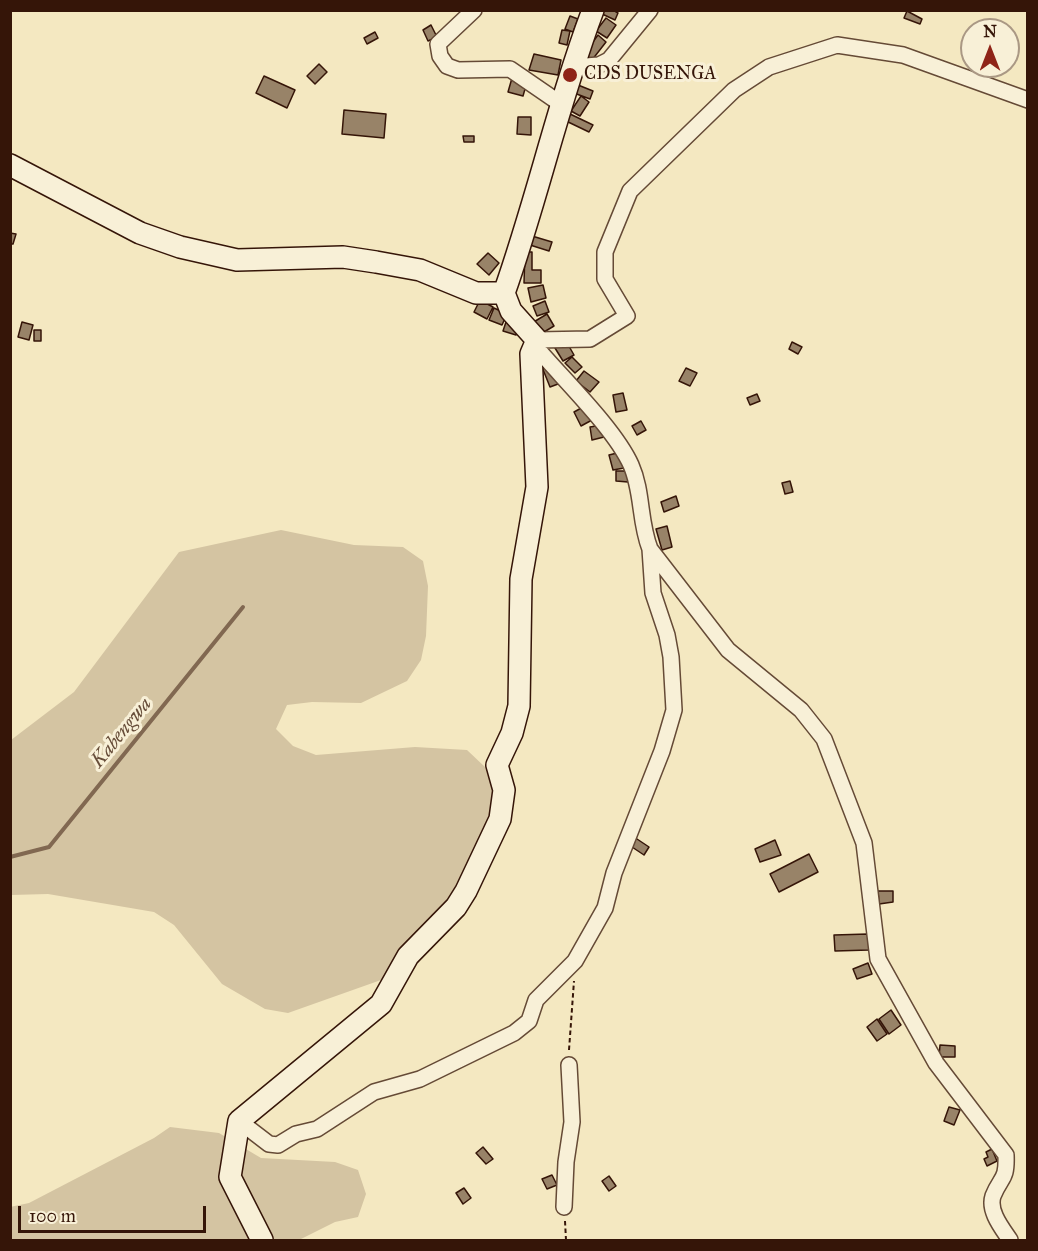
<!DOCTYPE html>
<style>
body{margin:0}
#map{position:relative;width:1038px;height:1251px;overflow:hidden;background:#f4e8c1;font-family:"IM FELL Great Primer",serif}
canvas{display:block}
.frame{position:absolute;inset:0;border:12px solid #351508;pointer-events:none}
.north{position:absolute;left:960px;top:18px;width:60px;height:60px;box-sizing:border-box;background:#f8f0d7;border:2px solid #aa9884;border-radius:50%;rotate:0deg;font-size:16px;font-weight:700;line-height:24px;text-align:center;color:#351508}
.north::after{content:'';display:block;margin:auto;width:21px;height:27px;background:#8f2418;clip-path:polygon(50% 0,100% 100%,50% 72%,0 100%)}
.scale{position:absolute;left:18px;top:1206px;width:188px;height:27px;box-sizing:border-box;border:3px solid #351508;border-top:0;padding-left:8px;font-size:18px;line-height:21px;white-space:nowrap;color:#351508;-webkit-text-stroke:4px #f8f0d7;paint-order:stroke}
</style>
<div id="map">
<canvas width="1038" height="1251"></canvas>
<div class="frame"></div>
<div class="north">N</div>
<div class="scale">100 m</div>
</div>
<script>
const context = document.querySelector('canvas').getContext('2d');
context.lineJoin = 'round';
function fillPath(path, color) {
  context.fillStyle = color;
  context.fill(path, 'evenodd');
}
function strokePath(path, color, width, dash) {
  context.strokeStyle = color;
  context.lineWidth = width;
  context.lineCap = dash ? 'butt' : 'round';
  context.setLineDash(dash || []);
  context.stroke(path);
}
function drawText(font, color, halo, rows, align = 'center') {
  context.font = font + ' "IM FELL Great Primer",serif';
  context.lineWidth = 6;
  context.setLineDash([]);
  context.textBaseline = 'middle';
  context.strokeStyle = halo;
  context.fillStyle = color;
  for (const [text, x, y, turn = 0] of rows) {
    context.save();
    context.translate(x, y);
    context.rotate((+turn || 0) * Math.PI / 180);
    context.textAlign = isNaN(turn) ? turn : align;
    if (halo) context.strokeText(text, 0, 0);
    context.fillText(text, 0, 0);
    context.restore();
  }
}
fillPath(new Path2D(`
 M281 530 354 545 403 547 423 561 428 586 426 636 421 660 407 681 361 703 312 702 287 705 276 729 293 746 316 755 415 747 467 750 485 767 493 791V817L457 893 381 980 288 1013 265 1009 222 984 174 925 154 912 48 894 11 895V740L74 692 179 552Z
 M170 1127 219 1133 261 1158 335 1162 358 1170 366 1194 358 1217 335 1222 299 1240H11L10 1207 29 1203 154 1138Z`), '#d4c4a2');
strokePath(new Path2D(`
 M10 857 49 847 243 607`), '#816851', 4);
const building = new Path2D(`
 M602 10H613L618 13 615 20 600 13Z
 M907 11 922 19 920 24 904 18Z
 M570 16 578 19 573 32 565 29Z
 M606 18 616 25 607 38 596 31Z
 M431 25 437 37 428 41 423 30Z
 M562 30 570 31 567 45 559 43Z
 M375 32 378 38 367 44 364 38Z
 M598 35 606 42 592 60 584 54Z
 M534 54 561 60 558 75 529 70Z
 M319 64 327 72 315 84 307 76Z
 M264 76 295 90 287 108 256 93Z
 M512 78 527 82 523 96 508 92Z
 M578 85 593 91 590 99 574 93Z
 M581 96 589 102 580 116 571 111Z
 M344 110 386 114 384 138 342 134Z
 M568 113 593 125 589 132 564 120Z
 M518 117H531V135L517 134Z
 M463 136H474V142H464Z
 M10 233 16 234 13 244H10Z
 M532 236 552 242 549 251 530 245Z
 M525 252H532V270H541V283H524Z
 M488 253 499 263 489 275 477 264Z
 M543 285 546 298 531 302 528 288Z
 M480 300 493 307 487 319 474 312Z
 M545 301 549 312 537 316 533 306Z
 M494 308 507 314 502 325 489 320Z
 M547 314 554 326 539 335 532 323Z
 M22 322 33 325 29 340 18 337Z
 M506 322 519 326 516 335 503 331Z
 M34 330H41V341H34Z
 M566 341 574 355 563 361 555 348Z
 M792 342 802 347 798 354 789 349Z
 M572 357 582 367 575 373 565 363Z
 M550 363 558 384 550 387 542 367Z
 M686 368 697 373 690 386 679 381Z
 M584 371 599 382 590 392 576 381Z
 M623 393 627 410 616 412 613 395Z
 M757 394 760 401 750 405 747 398Z
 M585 406 592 420 581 426 574 412Z
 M641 421 646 430 637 435 632 426Z
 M602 425 604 437 592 440 590 427Z
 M621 452 624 468 613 470 609 455Z
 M616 471H628V482L616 481Z
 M790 481 793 492 785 494 782 483Z
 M676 496 679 506 664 512 661 502Z
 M667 526 672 547 662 550 656 529Z
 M634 837 649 847 644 855 629 845Z
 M775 840 781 855 760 862 755 849Z
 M809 854 818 872 779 892 770 874Z
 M878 891H893V902L879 904Z
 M868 934 869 950 835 951 834 935Z
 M868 963 872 974 857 979 853 969Z
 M891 1010 901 1025 889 1034 879 1019Z
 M877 1019 887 1034 877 1041 867 1027Z
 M940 1045 955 1046V1057H939Z
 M949 1107 960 1110 954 1125 944 1121Z
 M483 1147 493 1159 486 1164 476 1153Z
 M992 1149 997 1161 987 1166 984 1159 988 1157 986 1152Z
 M552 1175 557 1185 547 1189 542 1179Z
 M609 1176 616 1186 609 1191 602 1181Z
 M464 1188 471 1198 463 1204 456 1193Z`);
fillPath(building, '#988368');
strokePath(building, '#351508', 1.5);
const street = new Path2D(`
 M474 10 438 44 440 56 447 66 458 70 510 69 561 104
 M572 67 599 65 609 60 650 10
 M537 340 590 339 627 316 605 279V252L630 191 734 90 769 67 837 45 903 55 1028 100
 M536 347C563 379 615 429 631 465 643 492 639 521 650 549L728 650 801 710 824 739 864 843 878 959 936 1063 1006 1155C1007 1181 1001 1176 993 1196 988 1211 1002 1228 1010 1240
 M239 1121 269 1144 278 1145 296 1134 317 1129 374 1092 420 1079 514 1033 529 1021 536 1000 575 961 605 908 614 873 662 751 674 710 671 657 667 635 653 593 650 549
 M564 1207 566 1162 572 1122 569 1065`);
const secondary = new Path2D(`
 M10 165 140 233 180 247 237 260 343 257 376 262 420 270 476 293H504C537 200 558 103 593 10
 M262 1240 230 1177 239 1121 381 1004 408 956 456 907 466 891 500 819 504 790 497 765 512 733 519 706 521 579 537 487 531 354 537 340 511 311 504 293`);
strokePath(street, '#654a36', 18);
strokePath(secondary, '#351508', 24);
strokePath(new Path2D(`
 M569 1050 574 981
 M565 1221 566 1240`), '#351508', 2, [4.5, 3]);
strokePath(street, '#f8f0d7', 15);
strokePath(secondary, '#f8f0d7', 21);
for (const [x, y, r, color] of [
 [570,75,8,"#8f2418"]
]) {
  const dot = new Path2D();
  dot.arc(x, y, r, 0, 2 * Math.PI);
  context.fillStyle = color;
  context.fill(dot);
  strokePath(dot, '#f8f0d7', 2);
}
drawText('18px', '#351508', '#f8f0d7', [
 ["CDS DUSENGA",584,75]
], 'left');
drawText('italic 20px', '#674d39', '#f8f0d7', [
 ["Kabengwa",122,733,-51]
]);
</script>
